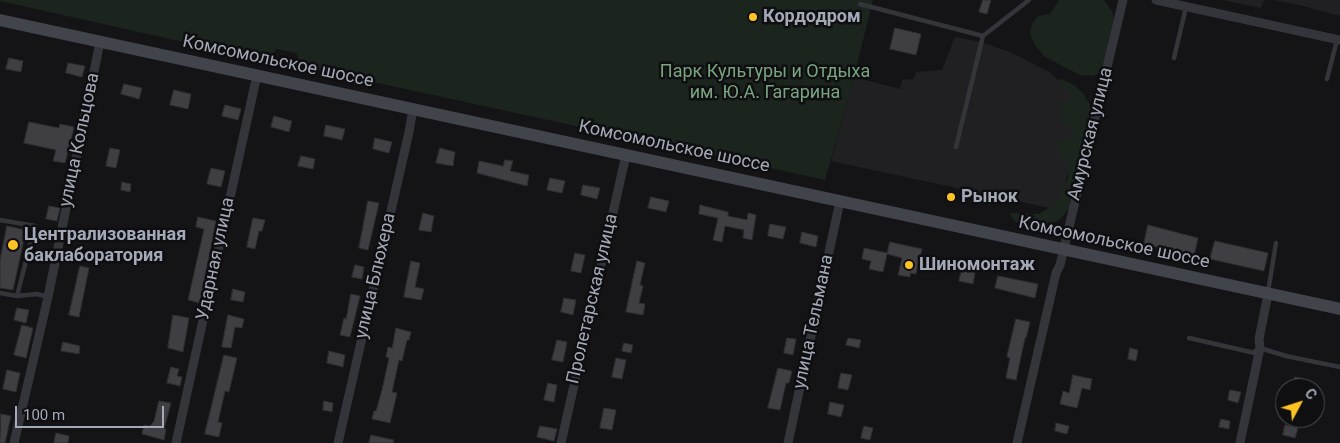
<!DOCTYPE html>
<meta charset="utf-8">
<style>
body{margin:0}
#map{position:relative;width:1340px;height:443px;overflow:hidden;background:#141416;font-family:Roboto,sans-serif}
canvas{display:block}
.north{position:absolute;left:1275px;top:378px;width:50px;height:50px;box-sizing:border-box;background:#0f0f11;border:1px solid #4b4d53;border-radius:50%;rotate:50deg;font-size:14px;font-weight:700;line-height:20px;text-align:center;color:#a4a9b7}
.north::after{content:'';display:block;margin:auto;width:18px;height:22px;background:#ffc323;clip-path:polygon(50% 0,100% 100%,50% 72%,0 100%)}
.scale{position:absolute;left:15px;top:406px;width:149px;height:22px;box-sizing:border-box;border:2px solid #a4a9b7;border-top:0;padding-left:6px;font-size:15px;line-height:18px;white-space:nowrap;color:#a4a9b7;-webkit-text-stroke:4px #0f0f11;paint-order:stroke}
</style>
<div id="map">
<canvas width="1340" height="443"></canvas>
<div class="north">С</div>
<div class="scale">100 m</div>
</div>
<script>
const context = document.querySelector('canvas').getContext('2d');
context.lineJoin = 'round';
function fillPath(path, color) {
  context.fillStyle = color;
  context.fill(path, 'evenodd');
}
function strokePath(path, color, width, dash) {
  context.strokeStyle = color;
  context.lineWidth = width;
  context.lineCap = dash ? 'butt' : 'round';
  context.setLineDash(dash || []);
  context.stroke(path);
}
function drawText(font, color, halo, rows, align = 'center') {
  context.font = font + ' Roboto,sans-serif';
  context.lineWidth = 5;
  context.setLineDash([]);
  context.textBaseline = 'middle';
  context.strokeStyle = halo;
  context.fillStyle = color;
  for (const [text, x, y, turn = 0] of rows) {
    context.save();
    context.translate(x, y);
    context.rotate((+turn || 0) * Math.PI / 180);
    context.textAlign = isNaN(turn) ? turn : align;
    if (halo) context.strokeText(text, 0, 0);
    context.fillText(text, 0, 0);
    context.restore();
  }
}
fillPath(new Path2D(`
 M1223 0H1264L1261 8Z
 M1274 0H1340V16L1299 5Z
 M955 37 981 42 1010 52 1049 72 1083 104 1059 210 831 161 854 77 900 89 902 80 914 79 916 72 942 70Z`), '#202023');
fillPath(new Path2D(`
 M0 0H873L854 77 825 180 299 66 297 53 276 49 269 61 0 1Z
 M1059 0H1104L1112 11 1114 18 1103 70 1094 76 1080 75 1045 57 1035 45 1030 33 1032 24 1038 16 1050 14Z
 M1060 79C1075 83 1087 94 1091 109L1069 209C1065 213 1061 219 1057 221 1045 226 1012 230 1010 213L1039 214 1056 203 1068 178 1066 160 1058 154V144L1066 138 1071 139 1073 127 1065 125C1060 116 1059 111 1064 101L1071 99 1072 96 1058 82Z`), '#1b241d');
const building = new Path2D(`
 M983 0H991L987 14 979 12Z
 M895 28 921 34 916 55 890 49Z
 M9 58 23 61 21 72 6 69Z
 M68 63 85 66 82 77 66 73Z
 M124 84 142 88 139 99 121 94Z
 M174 90 191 94 188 109 170 105Z
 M225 105 241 109 238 120 222 116Z
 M274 116 292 121 289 132 271 127Z
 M29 122 59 128 60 124 74 127 65 163 53 161 56 150 24 143Z
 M326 125 345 129 342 140 324 136Z
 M375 138 392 142 389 153 373 149Z
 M110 148 120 150 116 168 106 166Z
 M440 148 455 152 453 166 436 163Z
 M301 156 315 159 313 169 298 166Z
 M505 160 513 161 510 171 529 175 527 186 477 173 479 161 503 166Z
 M211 168 225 171 221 187 207 184Z
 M550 178 565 181 562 193 547 190Z
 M122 182 131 184 130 192 121 190Z
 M583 185 600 188 597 199 581 195Z
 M651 197 669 201 666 212 648 208Z
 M368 201 379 203 368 250 359 248Z
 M700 205 728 212V216L747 220 748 213 756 215 752 240 743 238 744 230 725 226 722 242 713 240 718 218 699 214Z
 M49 206 60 208 57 221 46 219Z
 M423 213 434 216 431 232 419 230Z
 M198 217 216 221 200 303 188 300 204 229 196 227Z
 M253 218 265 220 262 231H259L255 249 247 247Z
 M770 224 786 227 783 239 768 236Z
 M1148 225 1198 238 1194 256 1144 244Z
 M7 226 26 230 13 290 0 288V260Z
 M802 232 818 236 816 247 800 243Z
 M1215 241 1268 253 1264 271 1210 259Z
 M890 242 922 249 916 274 910 273V277L898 275 902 258 887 254 883 272 869 269 871 261 862 259 864 248 887 253Z
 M575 253 585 255 581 273 571 271Z
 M411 261 420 263 415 287 424 289 421 300 404 297Z
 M637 261 645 263 640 285 643 286 639 303 645 304 643 315 626 312Z
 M355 265 364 267 362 279 352 277Z
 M80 266 89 268 79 317 69 315Z
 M962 269 975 272 973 284 959 281Z
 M998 276 1038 284 1035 298 995 288Z
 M233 289 245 292 243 302 231 300Z
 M351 294 360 296 350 337 340 335 344 318 346 319Z
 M564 298 576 300 573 315 561 312Z
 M17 308 29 310 26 323 14 320Z
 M173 315 189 318 183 352 168 348Z
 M228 315 244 319 242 328 235 327 231 348 222 347Z
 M1016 319 1030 322 1026 338H1025L1016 380 1006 378 1010 358 1007 357Z
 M22 325 33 328 26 358 14 355Z
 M396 328 411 332 409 340H407L402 361 399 360 392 392 397 393 390 423 372 419 374 411H376L382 390 389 358 386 357 388 347 392 348Z
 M787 338 796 339 793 355 784 353Z
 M848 338 861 340 859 348 846 345Z
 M557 340 567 342 563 362 552 360Z
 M63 342 80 346 79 354 61 351Z
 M624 343 633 345 631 353 622 351Z
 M1130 348 1138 350 1136 361 1128 359Z
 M329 351 345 355 343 367 327 363Z
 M224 355 237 358 229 392 225 391 218 422 222 423 219 437 205 434Z
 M616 358 626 360 622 379 612 377Z
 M171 367 179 369 177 376 182 377 180 386 167 383Z
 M778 368 792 371 789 383H786L780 410 768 408Z
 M7 370 20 373 16 392 3 389Z
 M841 373 852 375 848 390 838 388Z
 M1073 375 1092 379 1090 390 1082 388 1077 408 1060 404 1063 391 1069 393Z
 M1295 377 1304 379 1302 388 1293 387Z
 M548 383 557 385 554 402 544 400Z
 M1230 390 1241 392 1238 403 1228 400Z
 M159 401 171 403 164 429H166L164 440 142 434 144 425 150 426 154 421Z
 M324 401 333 403 332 412 323 410Z
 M830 402 844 405 841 417 828 414Z
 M604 408 616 410 612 430 600 428Z
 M1 414 11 416 5 443H0Z
 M1221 419 1230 421 1229 429 1219 427Z
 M1056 423 1069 426 1067 434 1055 431Z
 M1285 425 1298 428 1295 438 1283 435Z
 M540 426 557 429 554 441 537 437Z
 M864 426 873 428 870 440 861 438Z
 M56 433 69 436 68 443H54Z
 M371 435 394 440 393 443H369Z`);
fillPath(building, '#3e3e43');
strokePath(building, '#2e2e32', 1);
strokePath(new Path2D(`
 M860 4 983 36
 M1174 58 1186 7
 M1327 79 1337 40
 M956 147 983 36 1029 0
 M0 220 35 226 17 296
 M1268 292 1276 243
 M0 293 17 296 37 294 48 297
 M1189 338 1255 353 1256 350
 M1260 348 1286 356 1340 367`), '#34353b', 4.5);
strokePath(new Path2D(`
 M1156 0 1340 40
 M14 443 48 297 100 42
 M176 443 257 75
 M338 443 409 132 413 109
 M561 443 626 155
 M788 443 840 201
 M1017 443 1056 273 1060 265 1123 0
 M1240 443 1260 348 1259 339 1268 294`), '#34353b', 9);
strokePath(new Path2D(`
 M0 20 1340 309`), '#42444b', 12);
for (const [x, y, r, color] of [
 [753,17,5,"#ffc323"],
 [951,197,5,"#ffc323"],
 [13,245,6,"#ffc323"],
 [909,265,5,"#ffc323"]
]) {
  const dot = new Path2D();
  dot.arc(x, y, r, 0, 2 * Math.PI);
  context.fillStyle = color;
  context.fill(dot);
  strokePath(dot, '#0f0f11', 2);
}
drawText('bold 18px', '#a4a9b7', '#0f0f11', [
 ["Кордодром",763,17],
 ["Рынок",961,197],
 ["Централизованная",24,235],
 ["баклаборатория",24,256],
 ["Шиномонтаж",919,265]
], 'left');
drawText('18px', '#a4a9b7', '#0f0f11', [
 ["Комсомольское шоссе",278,62,12],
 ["Амурская улица",1091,134,-76],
 ["улица Кольцова",80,140,-78],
 ["Комсомольское шоссе",674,147,12],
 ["Комсомольское шоссе",1114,243,12],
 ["Ударная улица",216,259,-78],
 ["улица Блюхера",376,276,-77],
 ["Пролетарская улица",593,299,-77],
 ["улица Тельмана",814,322,-78]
]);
drawText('18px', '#79a47f', '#0f0f11', [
 ["Парк Культуры и Отдыха",765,72],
 ["им. Ю.А. Гагарина",765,93]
]);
</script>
